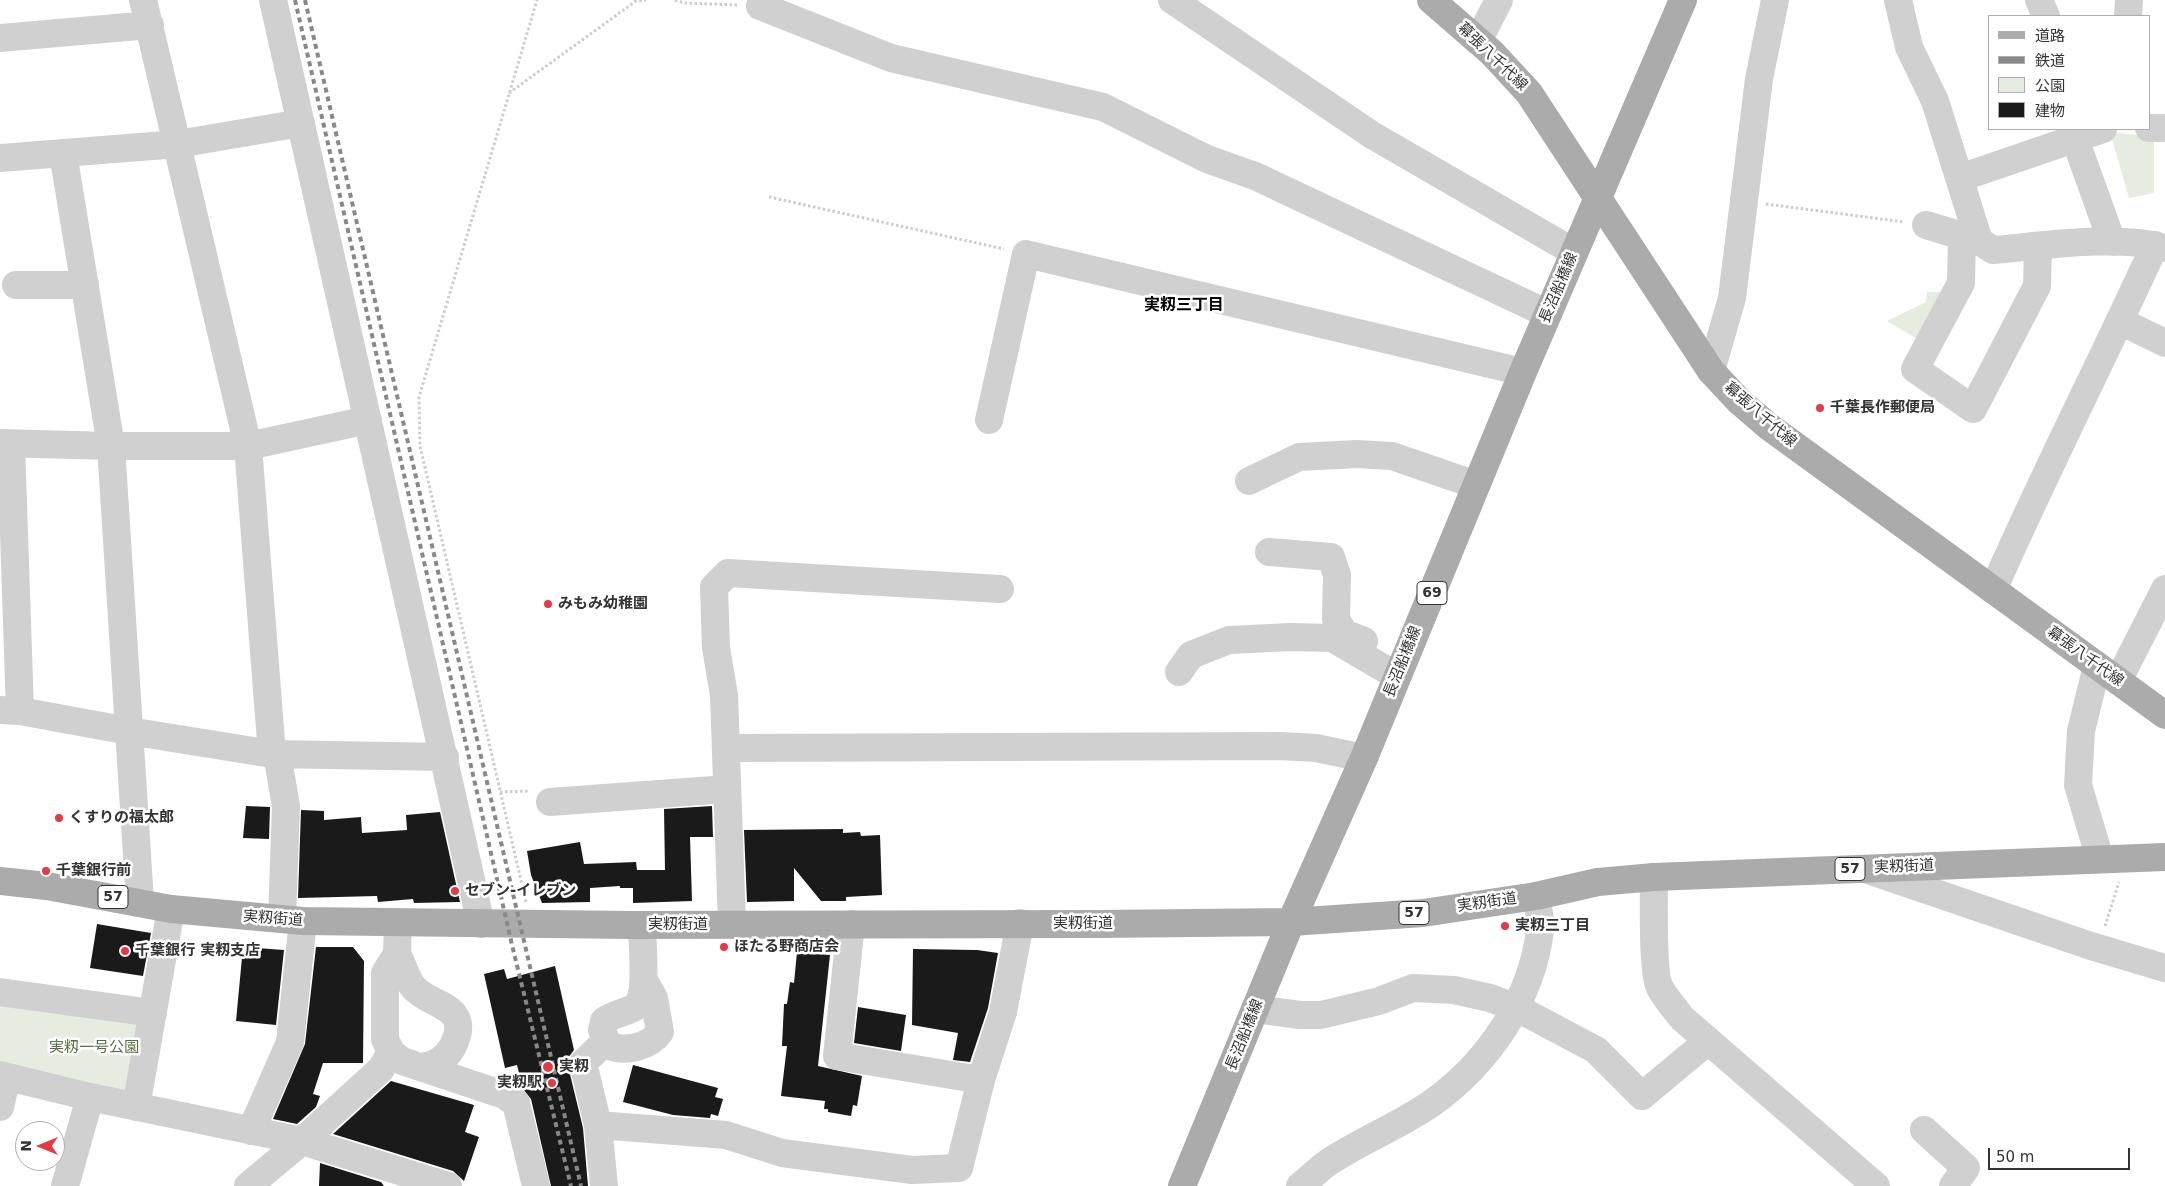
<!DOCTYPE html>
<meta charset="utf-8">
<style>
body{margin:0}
#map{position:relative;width:2165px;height:1186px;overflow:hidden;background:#fff;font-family:"DejaVu Sans","Noto Sans JP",sans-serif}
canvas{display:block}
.legend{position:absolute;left:1988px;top:15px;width:162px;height:115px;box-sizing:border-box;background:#fff;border:1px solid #adadad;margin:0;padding:6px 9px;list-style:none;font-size:15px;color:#333}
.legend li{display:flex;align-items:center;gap:10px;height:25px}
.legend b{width:25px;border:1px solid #adadad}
.north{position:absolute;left:15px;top:1121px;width:50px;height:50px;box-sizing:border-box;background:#fff;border:1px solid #adadad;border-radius:50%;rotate:270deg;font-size:14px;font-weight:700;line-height:20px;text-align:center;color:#333}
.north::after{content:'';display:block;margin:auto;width:18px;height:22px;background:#e63946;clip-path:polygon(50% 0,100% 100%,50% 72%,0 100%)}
.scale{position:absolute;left:1988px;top:1148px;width:142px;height:22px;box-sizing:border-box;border:2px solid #333;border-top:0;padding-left:6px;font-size:15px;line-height:18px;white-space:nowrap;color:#333;-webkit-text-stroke:4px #fff;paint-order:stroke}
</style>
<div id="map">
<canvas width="2165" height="1186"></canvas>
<ul class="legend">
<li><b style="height:6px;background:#ababab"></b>道路</li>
<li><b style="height:6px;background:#888"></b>鉄道</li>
<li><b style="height:14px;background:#e6ecdf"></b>公園</li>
<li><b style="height:14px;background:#1a1a1a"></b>建物</li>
</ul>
<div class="north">N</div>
<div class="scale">50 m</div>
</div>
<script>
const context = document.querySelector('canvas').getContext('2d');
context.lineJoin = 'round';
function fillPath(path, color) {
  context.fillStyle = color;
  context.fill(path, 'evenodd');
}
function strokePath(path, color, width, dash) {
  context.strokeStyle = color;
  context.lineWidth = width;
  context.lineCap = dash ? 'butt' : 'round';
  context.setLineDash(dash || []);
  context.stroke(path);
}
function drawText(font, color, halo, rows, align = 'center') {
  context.font = font + ' "DejaVu Sans","Noto Sans JP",sans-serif';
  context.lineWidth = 5;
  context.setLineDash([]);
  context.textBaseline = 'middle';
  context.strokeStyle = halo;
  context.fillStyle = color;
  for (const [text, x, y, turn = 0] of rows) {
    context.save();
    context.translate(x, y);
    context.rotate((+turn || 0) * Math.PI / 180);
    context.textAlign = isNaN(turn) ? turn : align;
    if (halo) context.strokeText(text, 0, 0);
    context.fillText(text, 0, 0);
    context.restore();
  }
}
fillPath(new Path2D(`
 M2110 132 2154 137V193L2129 198Z
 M1927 292H1952L1924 343 1887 321 1926 302Z
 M0 998 140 1017 128 1094 0 1064Z`), '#e6ecdf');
fillPath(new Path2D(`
 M246 806 270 807 269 839 243 838Z
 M712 806 713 837H690L692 901 633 903V888H620V886L590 888V902L542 903 531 875 527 851 580 842 584 864 636 862 637 870H665L664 809Z
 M301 810 324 811V820L361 817 362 833 407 830 406 815 440 812 460 902 414 903 413 899 378 902 377 896 298 898Z
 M843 829V833L860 832 861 836 880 835 882 895 846 897V901H821L794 868V901L747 902 744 830Z
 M97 924 151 933 143 976 90 968Z
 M243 947 284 950 276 1025 236 1021Z
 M316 947H353L364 961 363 1063H323L313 1094 320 1096 316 1107 297 1124 273 1119 305 1044Z
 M913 949 977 950 998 953 988 1008 970 1062 953 1060 958 1033 912 1025Z
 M797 952 830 955 818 1066 862 1076 857 1106 853 1105 851 1116 828 1112V1109H824L825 1101 781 1096 787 1046H782L784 1004H787L790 982 794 983Z
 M555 966 574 1050 568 1058V1066L583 1128 588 1186H551L531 1099 523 1089 517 1065 505 1068 484 974 504 969 507 979Z
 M858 1007 906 1015 901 1051 854 1043Z
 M633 1065 718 1088 715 1097 723 1099 718 1116 711 1114 710 1118 673 1115 623 1102Z
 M391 1081 474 1105 465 1132 479 1137 464 1181 453 1171 333 1134Z
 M320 1163 381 1182 384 1186H319Z`), '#1a1a1a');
strokePath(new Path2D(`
 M675 0 684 3 739 5
 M509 93 636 1 646 0
 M769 197 1004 249
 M1766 204 1904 222
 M500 792 530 791
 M526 902 420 446 419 397 537 0
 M2105 926 2119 882`), '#cdcdcd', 3, [2.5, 2.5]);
strokePath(new Path2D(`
 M143 0 248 446 272 754
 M273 0 481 924
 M762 0 760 6 891 58 1103 107 1207 159 1255 176 1548 314
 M1172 0 1372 135 1574 252
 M1898 0 1909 47 1935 101 1979 241 1993 250C2041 246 2120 234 2165 248
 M2039 0 2046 16
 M2128 16 2129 0
 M0 38 150 25
 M1478 41 1499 0
 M2149 128H2165
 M2075 139 2112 242
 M63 153 111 446 140 902
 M0 158 178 144 301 123
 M1960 178 2103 129
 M1926 225 1979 241
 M1962 235 1961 283 1915 369 1973 409 2037 286 2038 246
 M16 285H85
 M2120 321 2165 343
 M1711 371 1732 298 1759 79 1775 0
 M989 420 1026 254 1523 372
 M0 443 111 446H248L368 420
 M11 444 20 711
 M1249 481 1299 457 1357 454 1392 456 1476 485
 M1269 552 1331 557 1337 575 1336 619 1344 633 1364 641
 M1993 590C2044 474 2102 361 2155 245
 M2097 666 2081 731 2078 785 2100 859
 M1179 672 1191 655 1229 640 1291 637 1332 638 1397 676
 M2118 681 2165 589
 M0 710 20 711 129 731 272 754 445 757
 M726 748 1280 746 1316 748 1364 758
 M277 754 286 806 282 919
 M550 802 727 789
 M1865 869 2091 946 2165 968
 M1654 877C1654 897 1652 974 1660 988 1666 999 1675 1009 1683 1019L1876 1186
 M398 923 397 954 385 973V1039L391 1052 402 1061 504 1095 516 1103 536 1186
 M851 924 837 1056 981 1080 1003 1012 1020 923
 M642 925C642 943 648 995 636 1006 630 1012 614 1013 604 1021L602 1030 608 1045C625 1053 649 1047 660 1032L654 998 645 982
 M732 925 724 695 716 648 714 587 728 573 1000 589
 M397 954C403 964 406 979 414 988 431 1007 473 1005 453 1046 446 1059 436 1064 423 1067
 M0 992 153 1013
 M1255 1009 1300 1015H1321L1379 1001 1413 988 1454 990 1490 998 1517 1008 1596 1050 1642 1096 1708 1041
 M0 1075 90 1097 302 1141 448 1186
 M0 1107 7 1077
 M136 1107 171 909
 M598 1125 726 1135 782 1153 912 1170 959 1168 981 1080
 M1924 1130 1966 1168 1953 1186
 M251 1131 290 1042 303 921
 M65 1186 90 1097
 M248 1186 302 1141 381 1069 391 1052
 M604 1186 598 1125 583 1063 606 1041
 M1300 1186C1309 1179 1317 1171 1326 1164 1360 1141 1399 1126 1432 1103 1488 1063 1532 999 1540 930 1541 920 1538 907 1536 896`), '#d0d0d0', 28);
strokePath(new Path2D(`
 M1431 0 1492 53 1529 93 1711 371 1739 401 1768 426 2165 715
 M0 881 47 886 171 909 303 921 630 925 1098 924 1291 922 1423 913 1536 896 1598 882 1654 877 2165 857
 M1182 1186 1291 922 1364 758 1523 372 1683 0`), '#ababab', 28);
strokePath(new Path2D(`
 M295 0 513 949 571 1186
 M305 0 581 1186`), '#888', 4, [5, 4]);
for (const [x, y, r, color] of [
 [1820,408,5,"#e63946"],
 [548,604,5,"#e63946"],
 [59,818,5,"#e63946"],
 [46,871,5,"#e63946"],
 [455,891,5,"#e63946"],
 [1505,926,5,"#e63946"],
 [724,947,5,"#e63946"],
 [125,951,5,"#e63946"],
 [548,1067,6,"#e63946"],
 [552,1083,5,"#e63946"]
]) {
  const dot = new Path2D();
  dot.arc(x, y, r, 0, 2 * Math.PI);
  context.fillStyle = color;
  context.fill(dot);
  strokePath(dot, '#fff', 2);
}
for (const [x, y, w] of [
 [1432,593,30],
 [1850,869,30],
 [113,897,30],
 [1414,913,30]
]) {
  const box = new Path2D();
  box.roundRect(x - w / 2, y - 11.5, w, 23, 4);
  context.fillStyle = '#fff';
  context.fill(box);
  strokePath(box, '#333', 1);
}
drawText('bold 14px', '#333', null, [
 ["69",1432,593],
 ["57",1850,869],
 ["57",113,897],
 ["57",1414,913]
]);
drawText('15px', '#333', '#fff', [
 ["幕張八千代線",1492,57,44],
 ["長沼船橋線",1559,288,-67],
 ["幕張八千代線",1760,415,41],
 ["幕張八千代線",2085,657,36],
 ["長沼船橋線",1403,662,-68],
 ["実籾街道",1904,867,-2],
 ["実籾街道",1487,903,-8],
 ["実籾街道",273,919,4],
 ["実籾街道",1083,924],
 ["実籾街道",678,925],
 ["長沼船橋線",1245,1035,-68]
]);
drawText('bold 15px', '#333', '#fff', [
 ["千葉長作郵便局",1830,408],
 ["みもみ幼稚園",558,604],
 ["くすりの福太郎",69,818],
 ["千葉銀行前",56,871],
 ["セブン-イレブン",465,891],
 ["実籾三丁目",1515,926],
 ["ほたる野商店会",734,947],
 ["千葉銀行 実籾支店",135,951],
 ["実籾",559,1067],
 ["実籾駅",542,1083,"right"]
], 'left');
drawText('15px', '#56703f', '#fff', [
 ["実籾一号公園",94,1048]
]);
drawText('bold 16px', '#000', '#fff', [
 ["実籾三丁目",1184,306]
]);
</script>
